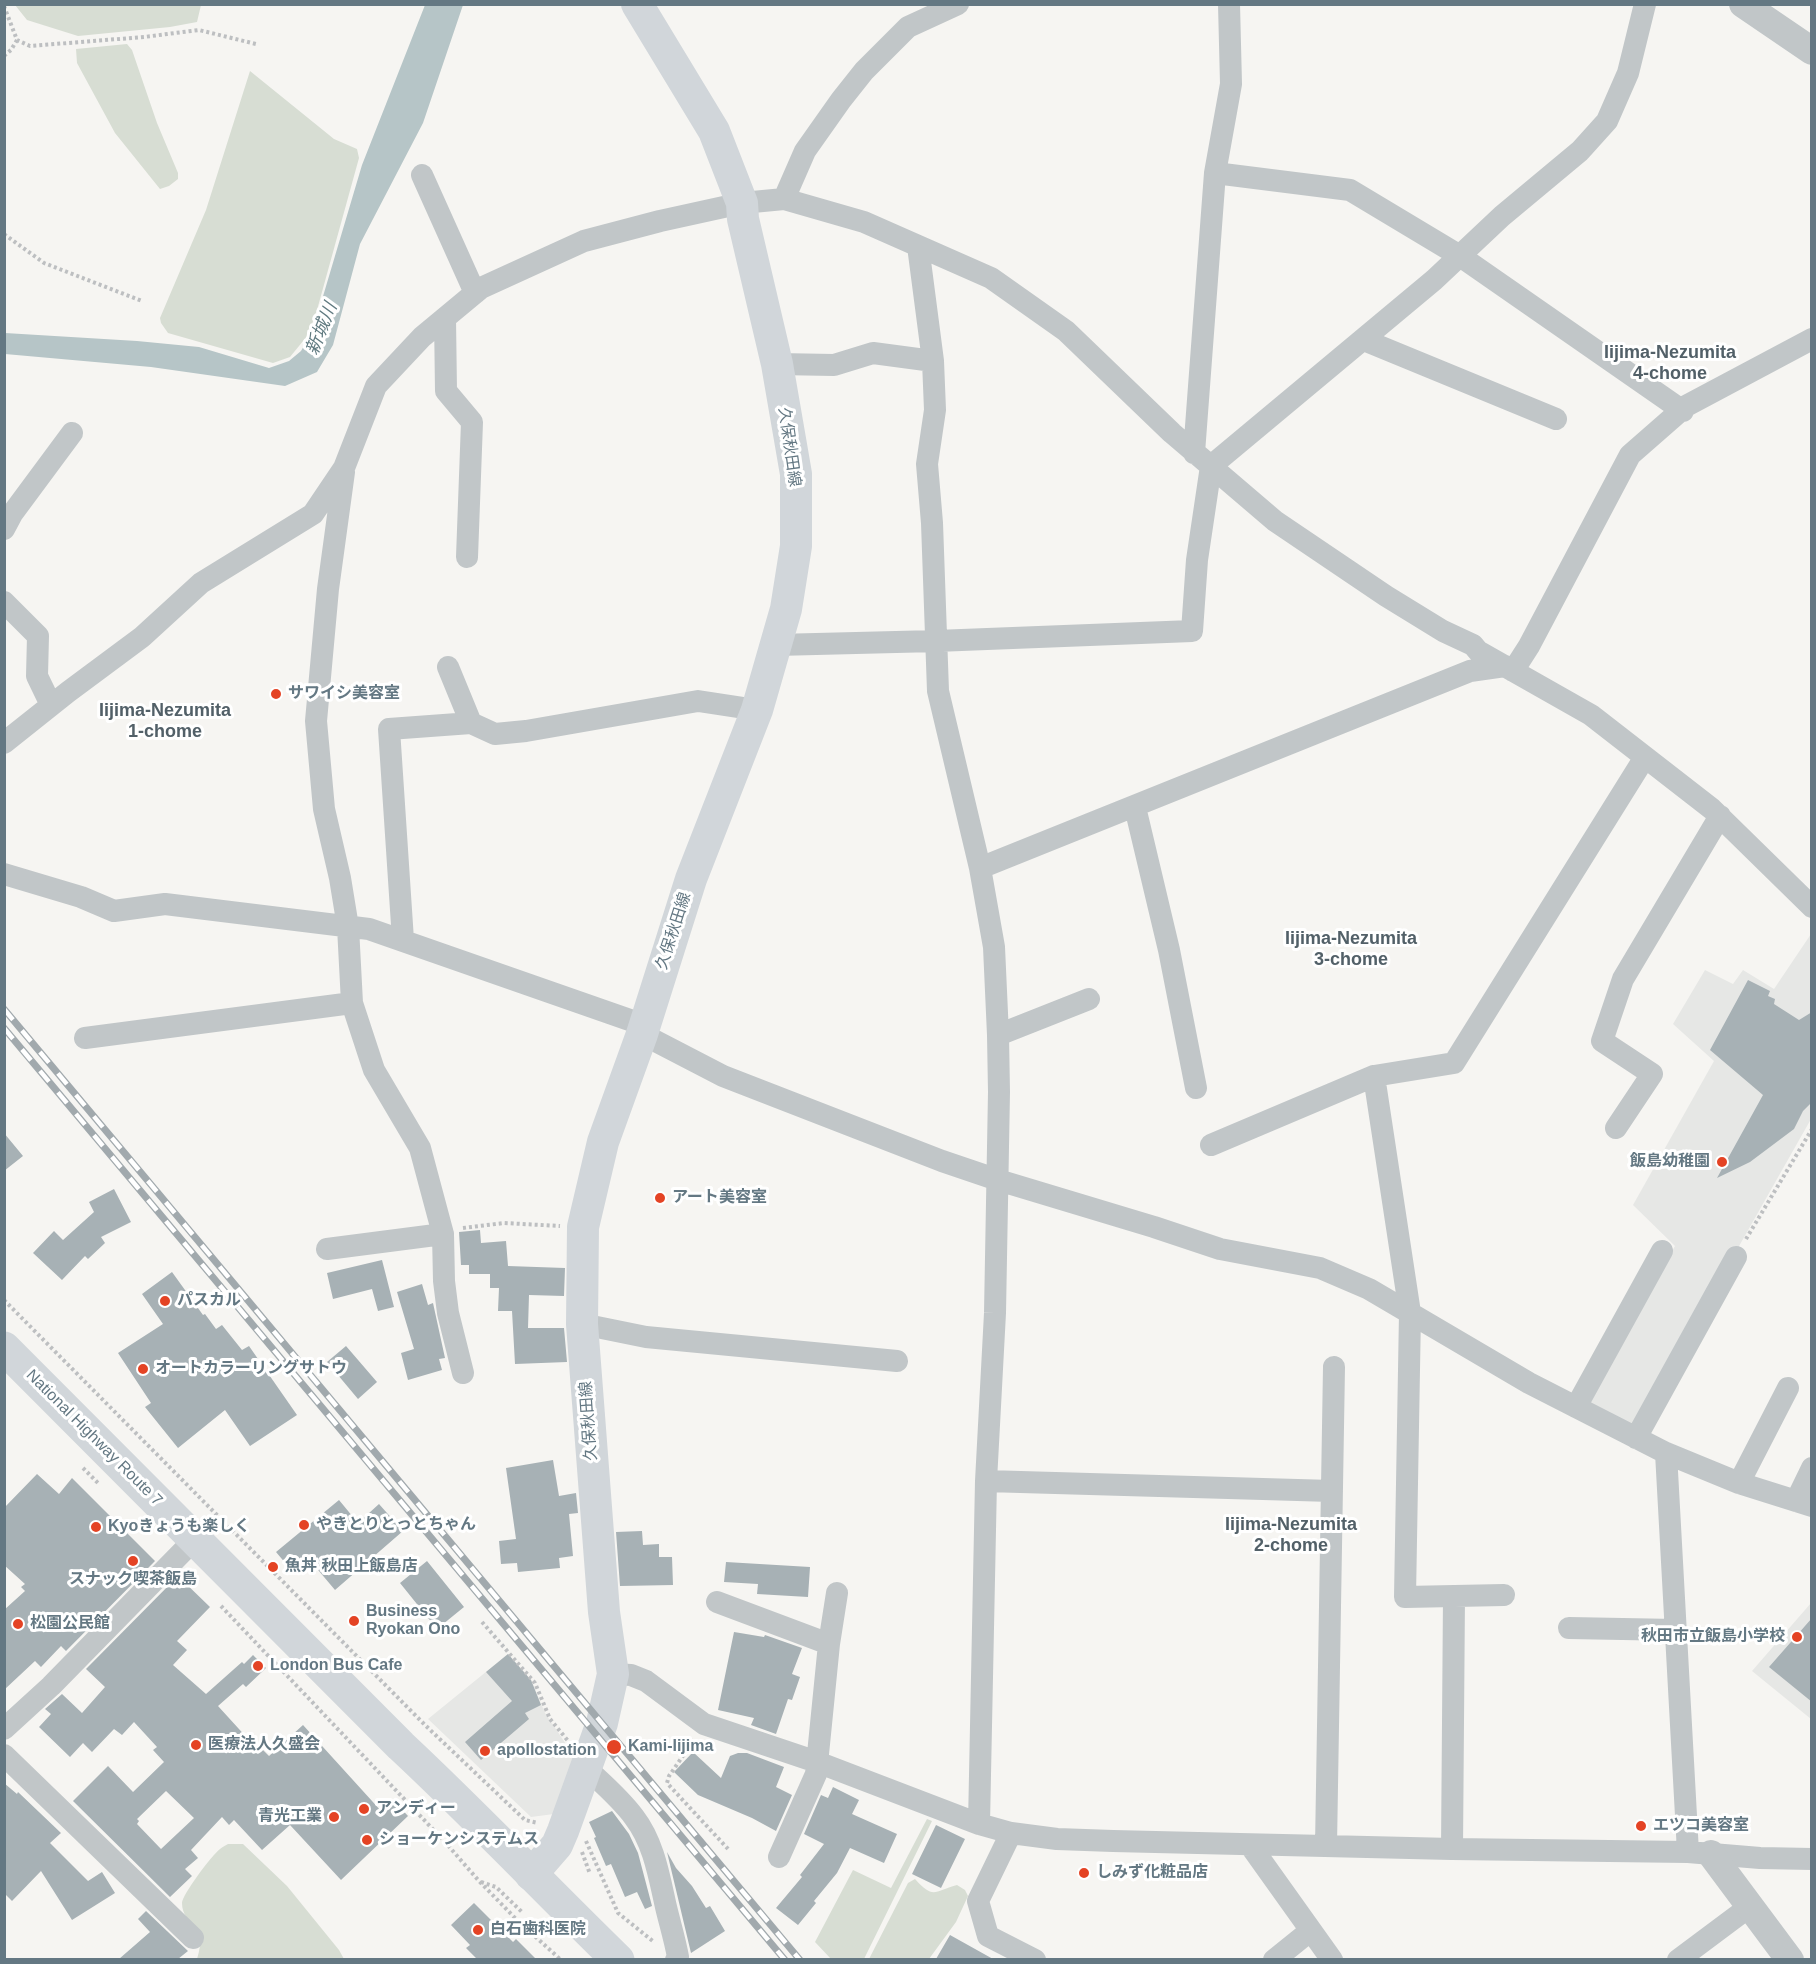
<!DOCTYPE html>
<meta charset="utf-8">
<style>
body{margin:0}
#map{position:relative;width:1816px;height:1964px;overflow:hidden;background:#f6f5f2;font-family:Helvetica,sans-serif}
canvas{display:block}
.frame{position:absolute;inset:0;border:6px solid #647883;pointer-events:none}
</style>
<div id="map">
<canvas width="1816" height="1964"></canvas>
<div class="frame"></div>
</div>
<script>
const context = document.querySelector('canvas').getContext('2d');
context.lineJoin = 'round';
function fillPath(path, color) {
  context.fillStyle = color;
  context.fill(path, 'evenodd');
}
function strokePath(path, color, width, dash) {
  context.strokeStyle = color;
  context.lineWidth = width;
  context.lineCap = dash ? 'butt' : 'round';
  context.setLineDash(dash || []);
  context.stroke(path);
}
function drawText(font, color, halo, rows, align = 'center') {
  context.font = font + ' Helvetica,"Noto Sans JP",sans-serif';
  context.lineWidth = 6;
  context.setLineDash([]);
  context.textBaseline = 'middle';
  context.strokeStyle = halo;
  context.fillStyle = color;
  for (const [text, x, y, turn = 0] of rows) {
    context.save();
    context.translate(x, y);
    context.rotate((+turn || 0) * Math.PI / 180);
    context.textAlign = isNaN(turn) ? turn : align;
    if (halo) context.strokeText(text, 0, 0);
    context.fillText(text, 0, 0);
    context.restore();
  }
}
fillPath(new Path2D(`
 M1811 934V1119L1636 1428 1585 1404 1675 1246 1633 1205 1714 1061 1673 1024 1705 970 1733 984 1743 970 1774 989Z
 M1811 1603V1719L1752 1671Z
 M508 1654 531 1680 545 1713 576 1759 554 1814 531 1817 428 1719Z`), '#e6e7e5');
fillPath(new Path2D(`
 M15 5H201L197 22 170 27 78 36 27 20Z
 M127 44 132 50 157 123 178 173V179L169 186 160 189 115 133 77 63 76 49Z
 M250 71 334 139 357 149 359 158 317 310 308 335 290 357 273 363 168 333 161 323 160 318 206 210Z
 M927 1819 932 1821 864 1959H831L815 1942 853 1870 891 1888Z
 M228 1844H243L287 1886 339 1950 344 1959H197C209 1924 182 1926 182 1903 182 1895 212 1855 220 1849 222 1847 225 1846 228 1844Z
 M915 1879C934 1900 934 1891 957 1885L965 1890 968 1896 956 1922 929 1959H869L908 1883Z`), '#d7ddd3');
fillPath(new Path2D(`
 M425 5H463L423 123 360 244 333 345 317 372 285 386 151 367 5 354V333L137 341 199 347 269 368 289 361 301 351 313 330 362 165Z`), '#b6c5c7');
fillPath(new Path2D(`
 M1748 980 1770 991 1768 996 1775 999 1774 1004 1799 1020 1812 1012V1102L1803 1111 1794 1129 1750 1162 1717 1178 1763 1095 1710 1050Z
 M4 1133 23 1156 4 1171Z
 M114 1189 131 1222 101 1237 105 1243 88 1259 85 1256 62 1280 33 1253 54 1231 63 1240 94 1212 89 1202Z
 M480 1230 481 1243 506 1241 508 1266 565 1268 564 1296 529 1295 528 1328H564L567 1362 515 1364 512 1311H498L499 1288H490V1274H469V1265H461L459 1232Z
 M382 1260 394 1307 378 1311 372 1289 333 1299 327 1273Z
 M172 1272 203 1315 205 1314 216 1329 222 1325 242 1350 249 1346 297 1415 250 1446 225 1410 178 1448 145 1407 151 1403 118 1353 163 1324 142 1294Z
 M422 1284 428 1305 433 1303 445 1358 439 1359 442 1370 408 1380 401 1353 414 1349 397 1292Z
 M346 1346 377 1382 358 1399 327 1362Z
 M553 1460 559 1496 576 1493 578 1513 569 1514 573 1556 559 1558 560 1568 518 1572 517 1563 501 1564 499 1541 516 1539 506 1468Z
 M37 1474 59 1494 72 1478 155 1561 66 1651 61 1646 41 1667 35 1661 4 1690V1610L25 1591 21 1587 25 1584 4 1565V1508Z
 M339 1500 358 1523 379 1504 403 1531 335 1590 308 1558 292 1571 276 1552Z
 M642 1531 643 1545 659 1544V1557H672L673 1585 620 1586 616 1532Z
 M427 1561 464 1607 437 1629 400 1583Z
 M726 1562 810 1567 808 1597 757 1594 758 1584 724 1582Z
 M178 1576 210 1607 177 1641 187 1650 173 1665 206 1694 242 1662 244 1664 253 1655 266 1668 246 1687 243 1684 218 1706 249 1740 251 1738 269 1756 303 1725 382 1812 394 1801 408 1816 341 1880 290 1825 262 1850 234 1820 229 1825 222 1817 191 1850 198 1858 185 1869 192 1876 170 1897 73 1801 108 1766 133 1792 164 1762 153 1750 157 1747 134 1722 122 1735 114 1729 92 1752 83 1743 70 1757 39 1727 51 1714 45 1709 62 1694 82 1713 105 1687 86 1669ZM166 1791 194 1818 161 1849 137 1824 139 1821 137 1819Z
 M1812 1618V1702L1769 1667Z
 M734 1632 764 1637 765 1635 802 1648 792 1674 800 1677 792 1700 788 1699 776 1734 751 1725 754 1718 718 1710Z
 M508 1654 531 1680 541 1705 525 1713 529 1719 481 1760 465 1742 512 1701 486 1672Z
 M693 1752 721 1778 730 1756 738 1753H747L784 1767 776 1787 792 1795 776 1831 752 1818 698 1795 674 1772Z
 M4 1783 17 1794 18 1792 61 1833 50 1843 88 1881 102 1872 115 1893 72 1920 41 1871 12 1901 4 1893Z
 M833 1787 859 1800 852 1814 897 1834 884 1863 850 1848 837 1873 814 1901 816 1903 798 1925 776 1908 802 1877 800 1875 824 1844 804 1834 821 1795 828 1798Z
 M612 1811 629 1834 638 1853 652 1906 645 1909 637 1892 625 1897 611 1864 606 1866 594 1838 596 1837 589 1822Z
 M936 1825 965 1839 941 1888 912 1874Z
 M667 1852 676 1868 692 1886 706 1908 710 1906 725 1931 691 1953Z
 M474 1903 513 1942 516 1939 536 1959H477L466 1948 470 1945 451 1925Z
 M146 1911 188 1951 178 1959H119L150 1932 138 1919Z
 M950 1935 993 1959H936Z`), '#a7b1b5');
strokePath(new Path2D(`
 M4 6 17 40 30 46 144 37 199 30 256 44
 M4 56 11 50 17 40
 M4 234 44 263 142 301
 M463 1228 504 1223 560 1226
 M1746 1239 1812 1129
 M4 1300 426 1726 525 1820 538 1823
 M83 1468 99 1484
 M221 1606 445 1842 479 1881 516 1919 561 1960
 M482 1622 535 1683 550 1719 569 1742
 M694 1740 669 1776 667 1783 729 1850
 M586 1841 618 1913 654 1942
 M582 1852 590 1874
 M481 1882 496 1887 523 1913`), '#bdbfc1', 4, [3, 3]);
strokePath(new Path2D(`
 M1215 173 1350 190 1460 256 1683 411
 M422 175 475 293
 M784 199 805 151 841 100 864 71 908 27 958 4
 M918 246 933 361 935 410 927 464 932 523 938 691 980 868 994 947 998 1035 999 1092 995 1313 986 1481 979 1824
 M445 318 446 391 472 422 467 557
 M1364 340 1556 419
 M777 364 834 365 873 353 933 361
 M1194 453 1215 173 1231 84 1229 4
 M4 529 12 514 72 433
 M4 602 38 636 37 676 51 705
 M776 645 936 641 1192 631 1197 560 1211 466 1434 280 1502 216 1580 151 1607 121 1628 73 1645 4
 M448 667 471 723
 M1513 671 1529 646 1630 455 1686 406 1812 339
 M4 743 68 692 142 637 201 583 313 514 344 468 376 386 422 337 481 288 584 241 660 221 742 203 784 199 864 222 991 278 1066 331 1172 433 1275 521 1386 596 1443 631 1473 645 1478 651 1591 715 1712 809 1812 907
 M1135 807 1169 950 1196 1088
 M980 868 1470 671 1505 666
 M4 874 81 897 114 911 165 904 369 929 644 1025
 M403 940 389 729 471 723 495 734 526 731 698 701 757 710
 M642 1034 723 1076 942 1161 998 1180 1154 1227 1220 1249 1320 1268 1369 1289 1529 1383 1666 1453 1739 1483 1812 1506
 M998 1035 1089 999
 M85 1038 352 1003
 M1374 1076 1410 1313 1405 1597 1504 1595
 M1616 1128 1652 1074 1602 1041 1623 979 1720 816
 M1211 1145 1374 1076 1454 1063 1645 757
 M443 1234 444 1281 448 1313 463 1373
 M327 1249 443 1234 420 1148 374 1070 352 1003 348 927 340 878 324 809 316 721 328 589 344 472
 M582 1324 646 1337 897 1361
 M1576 1407 1662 1251
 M1636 1438 1736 1257
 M1666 1453 1688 1852
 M986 1481 1332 1491
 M1739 1483 1788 1388
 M1796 1501 1812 1468
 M717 1602 829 1644
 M1569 1628 1676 1630
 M613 1674 631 1675 646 1681 704 1724 817 1762 979 1824 1011 1833 1057 1839 1113 1841 1452 1849 1688 1852 1760 1858 1812 1859
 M4 1729 51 1686 195 1539
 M4 1755 193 1938
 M585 1767C602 1783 620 1798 634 1817 654 1843 659 1876 666 1907 670 1924 675 1940 678 1957L676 1960
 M1011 1833 978 1901 988 1936 1035 1960
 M1250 1845 1332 1960
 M1326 1846 1334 1367
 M1452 1849 1454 1596
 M779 1857 816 1774 829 1644 837 1593
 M1274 1960 1310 1931
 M1678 1960 1749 1907`), '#c1c6c8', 22);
strokePath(new Path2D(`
 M1743 4 1812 51
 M1711 1854 1790 1960`), '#c1c6c8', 28);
strokePath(new Path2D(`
 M531 1875 557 1845 563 1831 602 1723 613 1674 604 1612 582 1324 583 1227 603 1142 642 1034 691 879 757 710 786 609 796 546V474L777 364 743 219 742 203 714 131 637 4`), '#d1d6da', 32);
strokePath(new Path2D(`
 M4 1348 401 1746C475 1815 545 1889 618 1960`), '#d1d6da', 33);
const rail = new Path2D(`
 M4 1009 800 1960
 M4 1028 785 1960`);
strokePath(rail, '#a1a9ad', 7);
strokePath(rail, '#fff', 4.5, [14]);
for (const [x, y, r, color] of [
 [276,694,6,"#e44324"],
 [1722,1162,6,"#e44324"],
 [660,1198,6,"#e44324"],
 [165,1301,6,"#e44324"],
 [143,1369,6,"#e44324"],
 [304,1525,6,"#e44324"],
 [96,1527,6,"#e44324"],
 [133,1561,6,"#e44324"],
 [273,1567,6,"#e44324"],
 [354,1621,6,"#e44324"],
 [18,1624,6,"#e44324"],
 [1797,1637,6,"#e44324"],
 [258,1666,6,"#e44324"],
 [196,1745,6,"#e44324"],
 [614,1747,8,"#e44324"],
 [485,1751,6,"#e44324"],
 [364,1809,6,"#e44324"],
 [334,1817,6,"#e44324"],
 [1641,1826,6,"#e44324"],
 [367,1840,6,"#e44324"],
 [1084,1873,6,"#e44324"],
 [478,1930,6,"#e44324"]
]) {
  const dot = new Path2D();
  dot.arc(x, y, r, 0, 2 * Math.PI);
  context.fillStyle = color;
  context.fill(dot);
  strokePath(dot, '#fff', 2);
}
drawText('16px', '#647883', '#fff', [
 ["久保秋田線",789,447,82],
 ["久保秋田線",674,931,-72],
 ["久保秋田線",589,1421,-94],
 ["National Highway Route 7",94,1438,45]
]);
drawText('bold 16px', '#647883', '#fff', [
 ["サワイシ美容室",288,694],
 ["飯島幼稚園",1710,1162,"right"],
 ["アート美容室",672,1198],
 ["パスカル",177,1301],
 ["オートカラーリングサトウ",155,1369],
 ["やきとりとっとちゃん",316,1525],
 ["Kyoきょうも楽しく",108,1527],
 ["魚丼 秋田上飯島店",285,1567],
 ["スナック喫茶飯島",133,1580,"center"],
 ["Business",366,1612],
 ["Ryokan Ono",366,1630],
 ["松園公民館",30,1624],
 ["秋田市立飯島小学校",1785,1637,"right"],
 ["London Bus Cafe",270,1666],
 ["医療法人久盛会",208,1745],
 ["Kami-Iijima",628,1747],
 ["apollostation",497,1751],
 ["アンディー",376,1809],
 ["青光工業",322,1817,"right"],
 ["エツコ美容室",1653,1826],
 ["ショーケンシステムス",379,1840],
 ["しみず化粧品店",1096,1873],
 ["白石歯科医院",490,1930]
], 'left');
drawText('italic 18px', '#607a80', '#fff', [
 ["新城川",322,329,-68]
]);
drawText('bold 18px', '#526068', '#fff', [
 ["Iijima-Nezumita",1670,353],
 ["4-chome",1670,374],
 ["Iijima-Nezumita",165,711],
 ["1-chome",165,732],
 ["Iijima-Nezumita",1351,939],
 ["3-chome",1351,960],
 ["Iijima-Nezumita",1291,1525],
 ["2-chome",1291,1546]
]);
</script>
